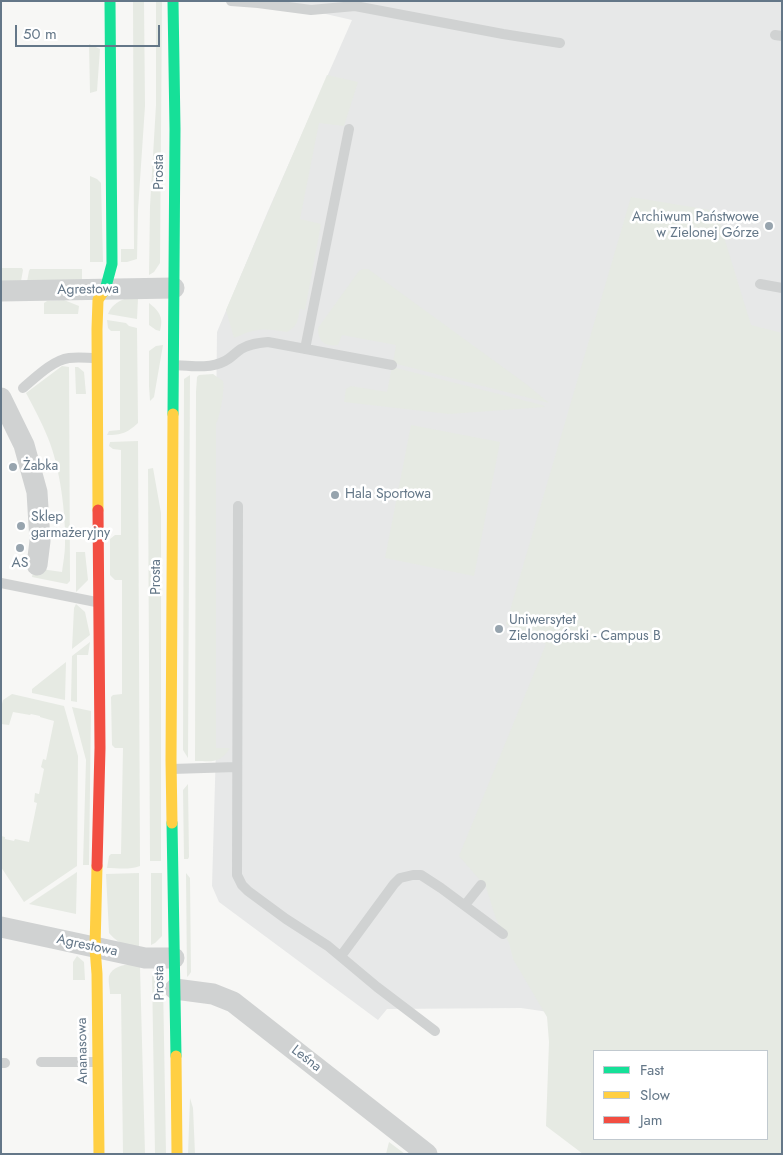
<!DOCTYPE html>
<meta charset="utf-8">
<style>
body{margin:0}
#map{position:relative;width:783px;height:1155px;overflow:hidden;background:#f7f7f5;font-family:Jost,sans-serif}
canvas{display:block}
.frame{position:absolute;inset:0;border:2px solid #647788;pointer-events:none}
.legend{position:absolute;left:593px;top:1050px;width:175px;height:90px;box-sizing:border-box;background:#fff;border:1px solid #c1c9cf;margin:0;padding:6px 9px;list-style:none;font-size:15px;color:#647788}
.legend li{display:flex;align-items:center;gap:10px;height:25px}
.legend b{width:25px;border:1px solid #c1c9cf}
.scale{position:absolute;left:15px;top:25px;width:145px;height:22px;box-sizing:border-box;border:2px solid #647788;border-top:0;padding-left:6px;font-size:15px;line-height:18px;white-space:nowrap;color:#647788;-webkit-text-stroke:4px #fff;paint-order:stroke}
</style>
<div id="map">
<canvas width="783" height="1155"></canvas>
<div class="frame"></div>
<ul class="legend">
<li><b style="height:6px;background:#16e098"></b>Fast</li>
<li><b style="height:6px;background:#ffcf43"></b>Slow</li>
<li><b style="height:6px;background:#f24e42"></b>Jam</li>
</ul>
<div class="scale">50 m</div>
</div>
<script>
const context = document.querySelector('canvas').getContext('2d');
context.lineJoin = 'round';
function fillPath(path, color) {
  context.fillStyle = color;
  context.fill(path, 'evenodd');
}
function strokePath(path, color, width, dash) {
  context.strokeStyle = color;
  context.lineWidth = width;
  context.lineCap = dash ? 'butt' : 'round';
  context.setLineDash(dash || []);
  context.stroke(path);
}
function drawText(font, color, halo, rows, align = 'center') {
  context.font = font + ' Jost,sans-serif';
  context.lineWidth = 5;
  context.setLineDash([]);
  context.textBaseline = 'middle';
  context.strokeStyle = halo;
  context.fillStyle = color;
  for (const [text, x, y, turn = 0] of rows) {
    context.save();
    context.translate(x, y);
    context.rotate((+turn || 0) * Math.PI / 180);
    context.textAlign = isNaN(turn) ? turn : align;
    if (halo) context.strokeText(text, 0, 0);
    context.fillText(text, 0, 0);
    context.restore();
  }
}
fillPath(new Path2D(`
 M269 1H782V1046L521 1008 387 1009 378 1020 219 902 212 886 216 748 215 510 217 332 268 211 352 20Z`), '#e7e8e8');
fillPath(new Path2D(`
 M133 1H144L145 106 138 210 137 259 127 262H121V249H134Z
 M156 1H162L160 263 154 272 149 275 150 206 156 105Z
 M89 44 100 49 97 91 90 93Z
 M327 75 358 82 344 126 319 123 300 219 321 224 305 310 300 309C297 321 299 325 287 332 264 328 256 328 234 338L226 310Z
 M90 176 97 179 101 183 103 262H90Z
 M631 197 716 211 751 325 782 333V1154H583L546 1126 549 1042 547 1017 513 959 509 943 496 919 486 887 459 856 546 644 506 624ZM594 1051H767V1139H594Z
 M1 268H22L23 270 21 281 1 282Z
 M30 269H82V282H27L29 271Z
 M363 269H368L526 384 549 403 393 363 396 345 342 335 338 345C324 347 318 341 318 328L359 271Z
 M124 299H138L137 319 108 314C111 306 117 302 124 299Z
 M64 300 79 306 78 314H44V303L47 301Z
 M149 303C159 311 164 317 160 331L156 330 149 325Z
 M107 320 126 323 129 326 137 328 138 423C127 433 122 435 107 435L109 431 120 430V331H111L108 328Z
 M163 345 154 397 150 401 149 386V351L156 346Z
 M62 366 69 367 70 581 67 584 32 577 34 568 62 572C63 563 65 554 65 545 66 514 60 467 48 438 42 423 34 408 26 393Z
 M75 367H78L84 372 86 394H76Z
 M392 367 542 405 545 407 449 414 344 402 346 389 351 386 387 392Z
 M213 374 223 381C225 390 220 416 216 424V748H230C219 764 214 761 195 761L196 392 197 377 199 375Z
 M190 375 188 758 183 750 184 379Z
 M411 425 500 442 474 576 385 558Z
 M138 441 140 866C130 870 117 868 107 868L109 856 111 854H121L123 748H115L112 745 111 697 113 695 122 694V580H115L110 575V539L115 535H121V450L113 449 109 446 110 442Z
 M153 468 161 513V861H150L148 469Z
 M76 552H85L88 580 76 592Z
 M76 604 85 612 90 635 72 649 74 608Z
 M90 642 88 655H77V702L71 701 72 656Z
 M66 662 65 700 32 693V689Z
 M12 694 64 706 78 756 77 866 24 902 1 867V836L5 837V839L14 841 15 839 29 842 37 803 34 802 35 793 39 794 44 769 41 767 43 759 46 760 54 721 40 717V716L31 714 30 715 13 712 9 725 1 724V708L3 700Z
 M72 707 91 711 89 865H83L86 760Z
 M188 784 189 857 188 859H184L183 790Z
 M77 872 76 914 29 904Z
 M139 873V947C124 945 119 944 109 933L106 874Z
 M151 873H162V936L155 943 151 945Z
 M186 873 190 878 191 972 189 975 187 977Z
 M77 956 84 962 85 980H73V962Z
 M131 964 140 967 145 1154H123L121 994H110C110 989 108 981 109 976 112 967 123 965 131 964Z
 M152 972 159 976 163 981 166 1154H155Z
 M190 1098 193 1108 195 1154H188Z
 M389 1142 405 1154H386Z`), '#e6eae3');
strokePath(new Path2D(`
 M231 1 258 3 311 10 355 6 503 34 560 43
 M775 35 782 36
 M760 284 782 288
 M305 349 349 129
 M174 365C191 366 210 369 225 361 231 358 235 353 241 349 249 344 258 343 268 342L392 365
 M23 388C35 378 53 360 69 358 78 357 87 358 97 358
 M238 506 237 875 242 885 248 891 286 919 328 946 377 987 435 1031
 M1 583 96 602
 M172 769 236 767
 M465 905 481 885
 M341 956 394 884 400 878 413 875H421L441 888 503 934
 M41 1062H97
 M1 1063H5`), '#d0d2d2', 10);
strokePath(new Path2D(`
 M1 291 174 288
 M1 398 24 445 37 492 40 541 37 565
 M1 927 145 958H174
 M175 989 213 994 233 1002 427 1154`), '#d0d2d2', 21);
strokePath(new Path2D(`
 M173 1 175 129 173 414
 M103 292 105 290 112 264 110 1
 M172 823 176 1056`), '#16e098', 11);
strokePath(new Path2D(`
 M98 510 97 329 98 300 103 292
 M172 823 171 760 173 414
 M97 866 95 948 97 974 99 1154
 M176 1056 177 1154`), '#ffcf43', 11);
strokePath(new Path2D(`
 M97 866 100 748 98 510`), '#f24e42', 11);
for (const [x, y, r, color] of [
 [769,226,5,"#97a4ae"],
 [13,467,5,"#97a4ae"],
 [335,495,5,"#97a4ae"],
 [21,526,5,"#97a4ae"],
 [20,548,5,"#97a4ae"],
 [499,629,5,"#97a4ae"]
]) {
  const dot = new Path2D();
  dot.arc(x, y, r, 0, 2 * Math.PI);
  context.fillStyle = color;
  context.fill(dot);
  strokePath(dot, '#fff', 2);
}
drawText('14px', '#647788', '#fff', [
 ["Prosta",160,172,-90],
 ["Agrestowa",88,290,-1],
 ["Prosta",157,577,-90],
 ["Agrestowa",87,946,12],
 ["Prosta",160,983,-91],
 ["Ananasowa",83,1051,-91],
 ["Leśna",306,1059,38]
]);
drawText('14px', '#647788', '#fff', [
 ["Archiwum Państwowe",759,218,"right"],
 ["w Zielonej Górze",759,234,"right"],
 ["Żabka",23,467],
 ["Hala Sportowa",345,495],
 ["Sklep",31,518],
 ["garmażeryjny",31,534],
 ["AS",20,564,"center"],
 ["Uniwersytet",509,621],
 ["Zielonogórski - Campus B",509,637]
], 'left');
</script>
